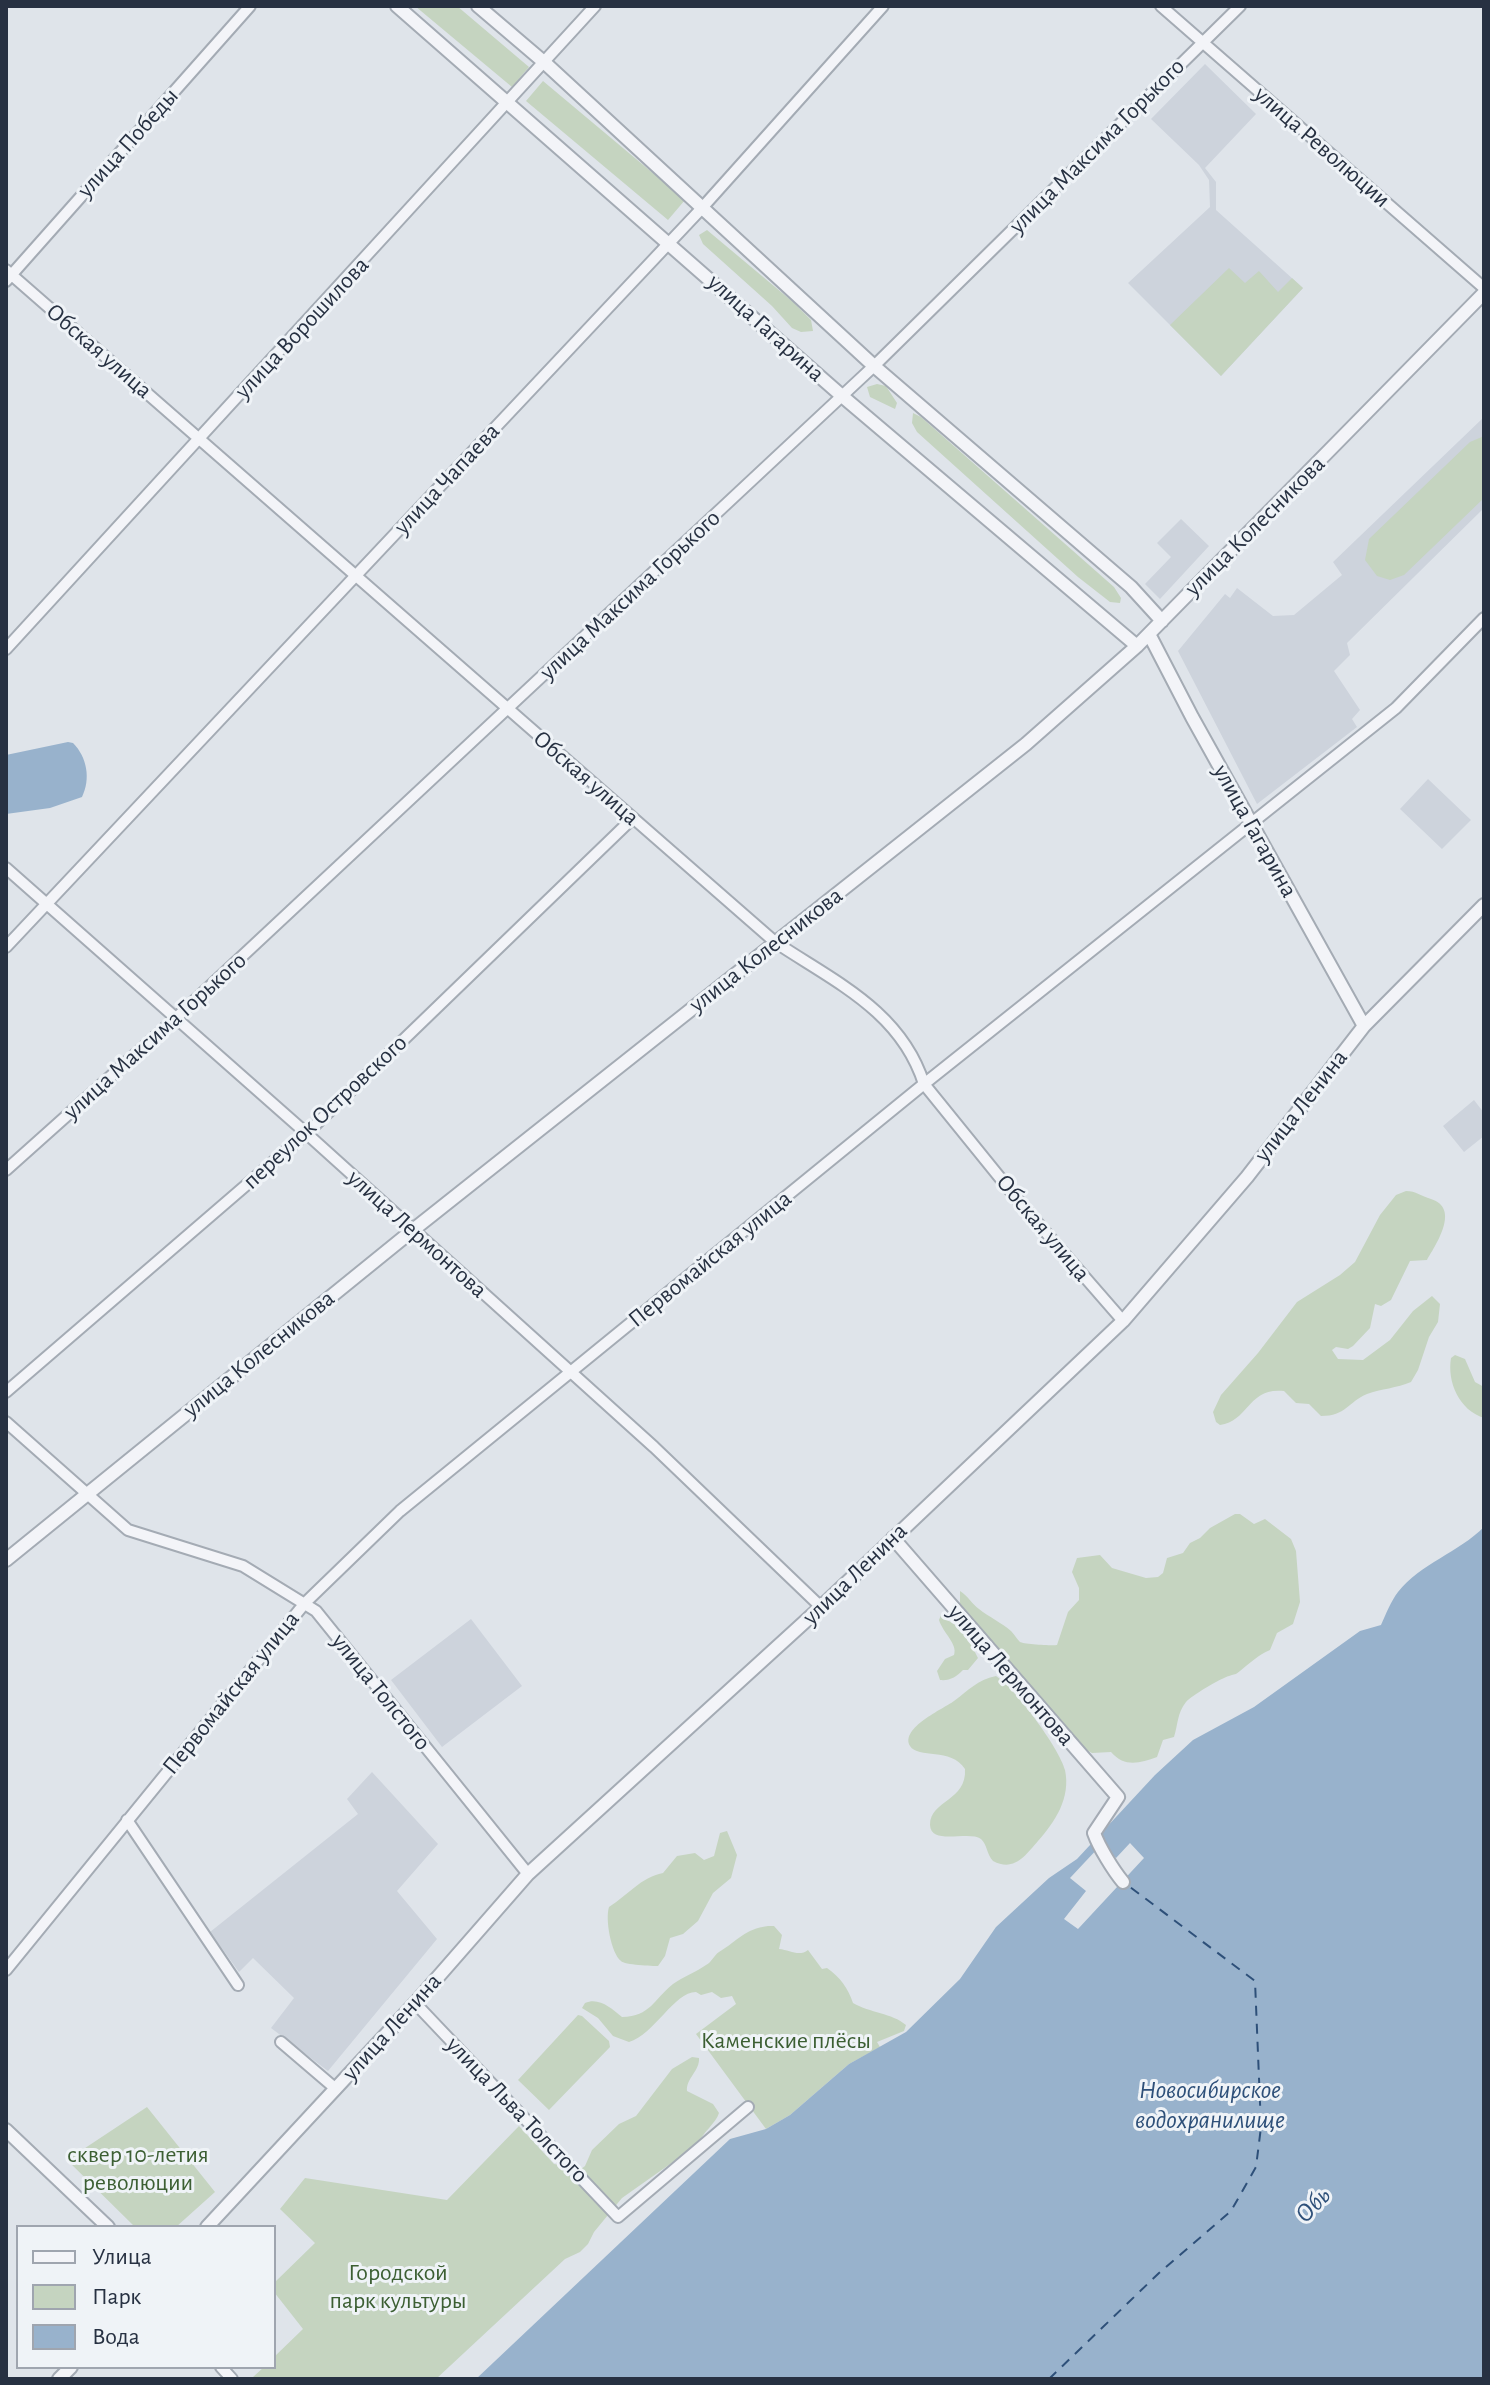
<!DOCTYPE html>
<meta charset="utf-8">
<style>
body{margin:0}
#map{position:relative;width:1490px;height:2385px;overflow:hidden;background:#dfe4ea;font-family:"Alegreya Sans",sans-serif}
canvas{display:block}
.frame{position:absolute;inset:0;border:8px solid #273142;pointer-events:none}
.legend{position:absolute;left:16px;top:2225px;width:260px;height:144px;box-sizing:border-box;background:#eff3f7;border:2px solid #9fa5af;margin:0;padding:10px 14px;list-style:none;font-size:24px;color:#273142}
.legend li{display:flex;align-items:center;gap:16px;height:40px}
.legend b{width:40px;border:2px solid #9fa5af}
</style>
<div id="map">
<canvas width="1490" height="2385"></canvas>
<div class="frame"></div>
<ul class="legend">
<li><b style="height:10px;background:#f3f4f8"></b>Улица</li>
<li><b style="height:22px;background:#c5d4c0"></b>Парк</li>
<li><b style="height:22px;background:#98b2cc"></b>Вода</li>
</ul>
</div>
<script>
const context = document.querySelector('canvas').getContext('2d');
context.lineJoin = 'round';
function fillPath(path, color) {
  context.fillStyle = color;
  context.fill(path, 'evenodd');
}
function strokePath(path, color, width, dash) {
  context.strokeStyle = color;
  context.lineWidth = width;
  context.lineCap = dash ? 'butt' : 'round';
  context.setLineDash(dash || []);
  context.stroke(path);
}
function drawText(font, color, halo, rows, align = 'center') {
  context.font = font + ' "Alegreya Sans",sans-serif';
  context.lineWidth = 6;
  context.setLineDash([]);
  context.textBaseline = 'middle';
  context.strokeStyle = halo;
  context.fillStyle = color;
  for (const [text, x, y, turn = 0] of rows) {
    context.save();
    context.translate(x, y);
    context.rotate((+turn || 0) * Math.PI / 180);
    context.textAlign = isNaN(turn) ? turn : align;
    if (halo) context.strokeText(text, 0, 0);
    context.fillText(text, 0, 0);
    context.restore();
  }
}
fillPath(new Path2D(`
 M1205 64 1256 114 1205 168 1216 182V210L1303 288 1221 376 1128 283 1210 207 1209 180 1199 165 1151 119Z
 M1484 417V508L1347 643 1350 655 1334 671 1360 710 1352 719 1357 727 1257 804 1178 651 1225 594 1230 598 1237 588 1273 616 1294 615 1342 575 1333 562Z
 M1181 519 1209 546 1160 599 1145 584 1171 557 1157 543Z
 M1428 779 1471 820 1442 849 1400 809Z
 M1474 1100 1484 1113V1136L1464 1152 1443 1126Z
 M471 1619 522 1686 442 1747 391 1680Z
 M372 1772 438 1844 397 1891 437 1939 328 2071 271 2028 294 1998 253 1958 239 1972 210 1932 358 1814 347 1799Z`), '#cdd3dc');
fillPath(new Path2D(`
 M415 6H457L529 67 512 87Z
 M543 81 685 200 668 220 526 101Z
 M707 230 793 302 811 320 813 331 801 332 792 328 772 306 703 244 699 235Z
 M1229 268 1245 283 1259 271 1278 292 1292 278 1303 288 1221 376 1170 325Z
 M877 384 886 386 897 403 895 409 870 397 867 387Z
 M913 413 921 417 1114 587 1121 598 1120 603 1110 602 1078 577 917 432 912 423Z
 M1484 436V498L1404 575 1390 580 1377 576 1365 560 1369 539 1470 442Z
 M1406 1191C1416 1191 1421 1196 1431 1199 1460 1208 1437 1243 1427 1260L1410 1261 1391 1300 1381 1306 1375 1304 1370 1328 1353 1346 1348 1349 1336 1347 1332 1350 1338 1359 1363 1360 1390 1340 1413 1311 1432 1296 1440 1304 1438 1322 1429 1337 1418 1370 1411 1382C1397 1388 1381 1389 1367 1394 1348 1402 1346 1416 1321 1416L1309 1404 1296 1403 1284 1391C1248 1387 1249 1421 1220 1425L1216 1422 1213 1412 1221 1395 1258 1353 1297 1302 1340 1275 1355 1262 1380 1215 1396 1195Z
 M1455 1355 1465 1359 1475 1382 1484 1387V1418C1459 1410 1447 1382 1451 1358Z
 M1235 1514H1240L1254 1524 1265 1519 1291 1539 1296 1551 1300 1602 1293 1624 1277 1633 1270 1650C1258 1655 1250 1663 1240 1671 1234 1676 1236 1673 1229 1676 1221 1678 1191 1696 1186 1702 1177 1713 1178 1725 1174 1737L1163 1740 1157 1757C1140 1763 1125 1768 1111 1752L1092 1753 1081 1747 1063 1722 1027 1690 1015 1667 960 1609V1591C968 1596 972 1604 979 1609 989 1617 1002 1623 1011 1631 1013 1633 1018 1640 1020 1642 1023 1644 1053 1646 1057 1645L1068 1612 1079 1600V1588L1072 1572 1077 1558 1100 1555 1112 1568 1146 1578 1158 1577 1163 1573 1167 1558 1183 1553 1190 1543 1200 1538 1210 1528Z
 M941 1615 944 1619C960 1624 971 1643 978 1658L968 1670H963C956 1677 950 1681 940 1680L937 1671 945 1659 954 1655C958 1644 943 1633 939 1620Z
 M996 1676C1014 1687 1060 1749 1065 1770 1071 1798 1055 1822 1038 1841 1025 1856 1014 1872 993 1861 987 1855 987 1844 981 1839 969 1830 931 1846 930 1825 930 1800 967 1801 965 1769 951 1747 918 1759 910 1746 900 1728 943 1709 954 1701 969 1690 977 1680 996 1676Z
 M727 1831 737 1855 731 1878 713 1893 698 1921 683 1934 670 1938 665 1956 658 1966C653 1966 624 1965 621 1961 611 1953 605 1919 609 1907 627 1896 641 1877 663 1873L677 1856 695 1853 704 1860 714 1856 720 1833Z
 M768 1926H774L782 1935 779 1949C790 1950 799 1957 808 1950L822 1969 827 1968C840 1977 848 1988 853 2003 870 2013 892 2013 906 2025L904 2031 877 2042 880 2047 849 2064 790 2115 766 2129 696 2034 736 2004 732 1996 721 1998 712 1992 701 1995 696 1992C674 1992 654 2035 629 2042L613 2036 598 2018 582 2008 585 2003C599 1997 611 2008 622 2017 651 2016 653 2000 673 1984 683 1977 696 1972 706 1965 712 1962 714 1955 719 1952 739 1940 744 1929 768 1926Z
 M578 2015 582 2016 609 2041 610 2047 549 2110 518 2080Z
 M692 2057 699 2058C700 2071 686 2078 687 2091L713 2104 719 2113C716 2123 703 2132 697 2145L622 2198 594 2232 588 2244 580 2252 565 2259 436 2379 253 2377 264 2367H274V2357L303 2329 274 2292V2283L315 2243 280 2209 305 2178 447 2200 519 2126 554 2164 581 2169 585 2166 592 2150 619 2124 636 2116 672 2069Z
 M147 2107 215 2192 176 2227H135L67 2160Z`), '#c5d4c0');
fillPath(new Path2D(`
 M68 742 73 743C87 757 91 779 82 797L50 808 6 814V755Z
 M1484 1527V2379H476L730 2139 766 2129 790 2115 849 2064 906 2032 960 1979 996 1927 1049 1878 1077 1859 1155 1775 1193 1740 1254 1707 1360 1631 1381 1625C1386 1614 1391 1601 1398 1592 1420 1564 1459 1552 1484 1527Z`), '#98b2cc');
fillPath(new Path2D(`
 M1130 1843 1144 1858 1078 1929 1064 1919 1086 1891 1070 1878 1100 1846 1116 1858Z`), '#dfe4ea');
strokePath(new Path2D(`
 M1049 2379 1159 2273 1231 2211 1256 2167 1261 2127 1255 1981 1126 1884`), '#2e5079', 2, [10, 8]);
const minor = new Path2D(`
 M1161 6 1484 288
 M6 270 775 942C835 982 901 1011 924 1084L1022 1205 1123 1321
 M6 281 250 6
 M6 649 595 6
 M6 868 306 1133 654 1447 821 1607
 M6 947 702 208 883 6
 M6 1170 176 1018 874 366 1240 6
 M6 1392 309 1131 632 819
 M6 1422 128 1530 243 1566 316 1611 528 1874
 M127 1820 238 1985
 M6 1970 305 1603 400 1511 924 1084 1396 708 1484 618
 M415 2003 618 2217 748 2107
 M281 2042 336 2089
 M221 2367 232 2379`);
const tertiary = new Path2D(`
 M397 6 842 396 1137 646
 M478 6 545 63 874 366 1131 587 1162 621
 M1149 634 1192 717 1364 1026
 M893 1538 1118 1797 1094 1833C1099 1847 1113 1870 1123 1882
 M6 1560 413 1230 1026 744 1137 646 1484 293
 M6 2130 108 2227
 M207 2227 417 2001 528 1874 821 1607 1123 1321 1247 1177 1364 1026 1484 905
 M59 2379 71 2367`);
strokePath(minor, '#a4abb4', 14);
strokePath(tertiary, '#a4abb4', 16);
strokePath(minor, '#f3f4f8', 10);
strokePath(tertiary, '#f3f4f8', 12);
drawText('24px', '#273142', '#eff3f7', [
 ["улица Победы",128,143,-48],
 ["улица Максима Горького",1097,146,-45],
 ["улица Революции",1322,147,41],
 ["улица Ворошилова",302,328,-47],
 ["улица Гагарина",766,328,42],
 ["Обская улица",99,351,41],
 ["улица Чапаева",447,479,-47],
 ["улица Колесникова",1255,526,-45],
 ["улица Максима Горького",630,595,-43],
 ["Обская улица",586,778,41],
 ["улица Гагарина",1255,831,61],
 ["улица Колесникова",766,950,-38],
 ["улица Максима Горького",155,1036,-42],
 ["улица Ленина",1301,1106,-52],
 ["переулок Островского",325,1112,-43],
 ["Обская улица",1043,1228,50],
 ["улица Лермонтова",417,1234,42],
 ["Первомайская улица",710,1259,-39],
 ["улица Колесникова",259,1354,-39],
 ["улица Ленина",855,1574,-44],
 ["улица Лермонтова",1011,1675,49],
 ["улица Толстого",381,1692,51],
 ["Первомайская улица",231,1693,-51],
 ["улица Ленина",392,2027,-48],
 ["улица Льва Толстого",517,2110,46]
]);
drawText('24px', '#3c5f33', '#eff3f7', [
 ["Каменские плёсы",786,2041],
 ["сквер 10-летия",138,2155],
 ["революции",138,2183],
 ["Городской",398,2273],
 ["парк культуры",398,2301]
]);
drawText('italic 26px', '#2e5079', '#eff3f7', [
 ["Новосибирское",1210,2090],
 ["водохранилище",1210,2120],
 ["Обь",1313,2205,-46]
]);
</script>
